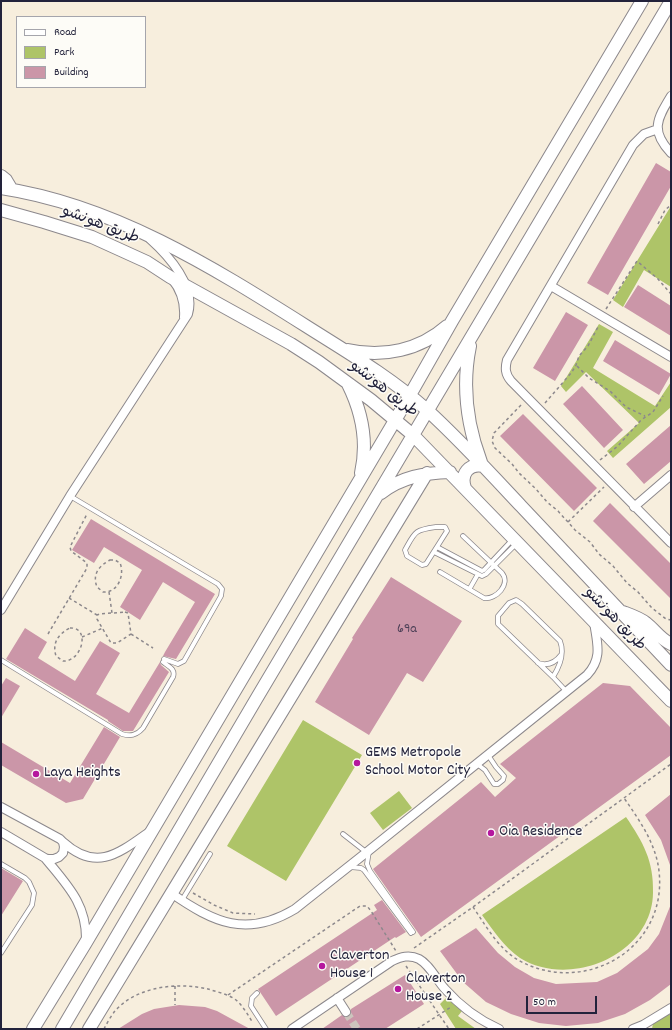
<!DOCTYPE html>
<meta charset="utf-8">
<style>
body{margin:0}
#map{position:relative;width:672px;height:1030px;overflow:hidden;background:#f7eedd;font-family:Dekko,sans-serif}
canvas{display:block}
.frame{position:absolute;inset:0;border:2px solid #22223b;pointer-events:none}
.legend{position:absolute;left:16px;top:16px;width:130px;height:72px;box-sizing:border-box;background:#fdfcf7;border:1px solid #a5a5ac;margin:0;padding:5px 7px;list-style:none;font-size:12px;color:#22223b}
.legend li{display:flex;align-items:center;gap:8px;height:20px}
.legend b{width:20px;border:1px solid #a5a5ac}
.scale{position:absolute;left:526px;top:996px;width:71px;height:18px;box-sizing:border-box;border:2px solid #22223b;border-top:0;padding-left:5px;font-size:12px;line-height:14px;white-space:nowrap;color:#22223b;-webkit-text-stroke:3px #fdfcf7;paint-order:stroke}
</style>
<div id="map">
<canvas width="672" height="1030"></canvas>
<div class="frame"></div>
<ul class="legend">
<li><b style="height:5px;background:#fff"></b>Road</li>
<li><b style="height:11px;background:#aec468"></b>Park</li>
<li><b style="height:11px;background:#cb96a8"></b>Building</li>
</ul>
<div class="scale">50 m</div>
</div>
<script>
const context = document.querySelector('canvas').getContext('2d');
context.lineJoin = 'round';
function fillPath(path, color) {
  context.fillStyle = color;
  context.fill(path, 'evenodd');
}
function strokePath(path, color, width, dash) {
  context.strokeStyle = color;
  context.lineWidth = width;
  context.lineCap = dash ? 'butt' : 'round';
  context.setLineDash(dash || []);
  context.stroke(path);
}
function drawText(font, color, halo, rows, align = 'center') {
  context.font = font + ' Dekko,"Playpen Sans Arabic",sans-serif';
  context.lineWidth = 3;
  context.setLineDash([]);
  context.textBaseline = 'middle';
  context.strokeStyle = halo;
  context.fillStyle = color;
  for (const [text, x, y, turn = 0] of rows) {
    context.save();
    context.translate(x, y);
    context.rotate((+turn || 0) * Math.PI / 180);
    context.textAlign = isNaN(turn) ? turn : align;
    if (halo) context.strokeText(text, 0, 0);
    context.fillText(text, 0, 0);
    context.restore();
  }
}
fillPath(new Path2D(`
 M671 206V287L644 270 623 307 613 300Z
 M599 324 613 332 593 368 655 406 671 382V407L613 458 607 451 639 423 586 372 566 392 561 386Z
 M303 720 362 755 286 881 227 846Z
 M399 791 412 808 383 830 370 813Z
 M626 817C643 842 654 861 653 893 652 955 570 989 520 958 504 947 493 930 482 915Z
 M446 998 462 1011 458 1016 476 1029H456L440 1004Z
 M667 1012 671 1016V1029H652L653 1023Z`), '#aec468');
fillPath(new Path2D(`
 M656 163 671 172V186L608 295 587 283Z
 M638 285 671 306V336L624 307Z
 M566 312 588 325 555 381 533 368Z
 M615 340 671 374 659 395 603 361Z
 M582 386 623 430 604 448 563 404Z
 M523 414 597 488 574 511 500 436Z
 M671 425V461L644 484 626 464Z
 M610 503 671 564V599L593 521Z
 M91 519 215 594 176 659 163 656 165 652 195 602 163 582 140 620 120 607 142 570 104 547 94 563 72 550Z
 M391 577 462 621 423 682 407 673 369 735 315 702 353 639 352 638Z
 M25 628 47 642 38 658 75 681 100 641 120 653 96 694 129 713 160 662 161 665 169 672 133 731H123L108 721V720L6 659Z
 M6 678 20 686 1 718V686Z
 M603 683 630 686 671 728V755L421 937 373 869 481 782 495 797 516 778 500 764Z
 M104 727 120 737 83 799 66 803 1 765V742L70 783Z
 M671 794V865H670L661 840 645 815Z
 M1 868 23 881 1 916Z
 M382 900 406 932 396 938 395 937 276 1016 258 989 377 910 374 905Z
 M671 904V984L650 1000 625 1014 598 1023 566 1026 539 1023 511 1014 486 1002 463 982 440 951 476 928 498 953 515 967 534 978 556 984 597 982 617 973 648 949 659 934Z
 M405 975 424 1004 385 1029H322L342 1015 346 1017 349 1016 351 1012V1009Z
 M179 1005 205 1007 217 1011 250 1029H118L142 1014 154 1009Z`), '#cb96a8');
strokePath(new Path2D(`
 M346 1012 357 1029`), '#ccc5bd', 8, [8, 4]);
const lane = new Path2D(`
 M70 496 218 584 222 589 221 596 184 661 178 664 164 659
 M436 527H445L447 531 426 564 422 565 407 556 405 550C415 532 414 530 436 527Z
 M437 547 482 571 484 570 513 539
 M434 552 482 576 486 574 517 543
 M440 572 484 598C496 600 511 584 502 573L463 536
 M470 588 478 574
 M516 600 522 604 560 641C565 654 560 666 553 677L498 624V616L509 603Z
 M1 660 122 734C131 737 137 735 143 728L173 677C176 669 168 666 163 662
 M538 663C547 666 555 663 561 655
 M553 677 566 691
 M477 764 485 770 494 784H498L503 780 504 776 496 767 488 755
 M343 834 366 852
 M369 851 367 864 370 871 413 932
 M1 864 25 878 29 882 34 893 32 905 1 953
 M350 867 361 868 364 870 411 933
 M182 900 210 854
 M257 993 252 998 251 1006 266 1029`);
const street = new Path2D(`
 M671 96C657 119 650 131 671 153
 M658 129 644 134 633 145 507 360C505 368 505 374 511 381L671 543
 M172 279C181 290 185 303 184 317
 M551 286 671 357
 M634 507 671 475
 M1 610 70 496 188 314C196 286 169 256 150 239
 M1 807 60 839 63 842 64 847 63 853 59 857 54 859H48L45 858 1 832
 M63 842C96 872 118 854 149 832
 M45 858C67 885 87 904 86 941
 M171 893C214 923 247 938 295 909L367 852 587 675C603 658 597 643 594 622
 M337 998 346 1012
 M292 1029 392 961C401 957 409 954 419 959 430 965 436 979 445 989 460 1006 479 1020 499 1029
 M633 1029 643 1025 671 1008`);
const secondary = new Path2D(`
 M1 176 6 180 12 190
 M1 188C113 205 211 266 306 326 347 352 390 377 427 410 459 439 491 474 521 506 571 559 621 612 671 665
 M1 210 44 222 92 237 147 262 170 277 291 344 319 362 371 400 413 435 671 701
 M470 346C462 385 467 425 481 462
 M348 350C383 358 420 350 447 326
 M348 384C362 412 368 442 361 473
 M465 488C460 474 469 463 483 466
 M381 493C401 477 425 473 450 472
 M623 612C631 615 640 618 646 623 655 630 660 639 671 644
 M33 1029 85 944 410 395 452 321 642 1
 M62 1029 258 696 671 1
 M89 1029 427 473`);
strokePath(lane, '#8c888c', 5.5);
strokePath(street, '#8c888c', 10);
strokePath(secondary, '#8c888c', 14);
strokePath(new Path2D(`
 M658 224 665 210 671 205
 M606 309 637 261 658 279 671 294
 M577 366 589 378 610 391 626 407 645 416
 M545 403 572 372 576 365 579 356 588 346 599 325
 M521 405 494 433 492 441 495 448 512 464 519 473 536 489 547 502 558 511 575 530 590 542 599 554 613 566 627 583 638 592 652 608 666 619 671 620
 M600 460 618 446 641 420 653 412 663 396
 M568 522 604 487
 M110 560H115L120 563C125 575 118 593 103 592L97 587C92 574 99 566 110 560Z
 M109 592 112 613
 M69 598 97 615
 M125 612 128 613 131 634 117 643H111L97 619V615L100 614Z
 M70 628C91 627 82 662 63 661L56 656C52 643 58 634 70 628Z
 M48 634 87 568V563L71 551 70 547 87 514
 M131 634 153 648
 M82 637 103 628
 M193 893 214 905 233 913 255 914
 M473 907C486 926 498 948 518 960 584 997 668 949 659 871 656 844 640 821 624 798
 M414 948 473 907 671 764
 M406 966 449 1029
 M175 986V1005
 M228 995 360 906H367L371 911 396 951
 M104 1029C107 1023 111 1016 115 1011 137 986 178 982 208 989 217 992 228 994 236 1000 243 1006 248 1015 253 1023
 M417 1029 451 1007`), '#8c888c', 1.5, [3, 3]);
strokePath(lane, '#fff', 4);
strokePath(street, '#fff', 8);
strokePath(secondary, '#fff', 12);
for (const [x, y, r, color] of [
 [357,763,4,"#b5179e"],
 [36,774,4,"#b5179e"],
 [491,833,4,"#b5179e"],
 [322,966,4,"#b5179e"],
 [398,989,4,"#b5179e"]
]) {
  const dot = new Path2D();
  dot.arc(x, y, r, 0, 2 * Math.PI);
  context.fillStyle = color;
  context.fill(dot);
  strokePath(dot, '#fdfcf7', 1.5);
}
drawText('14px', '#4c3f56', null, [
 ["69a",407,630]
]);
drawText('16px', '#22223b', '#fdfcf7', [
 ["طريق هونشو",100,226,21],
 ["طريق هونشو",383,390,38],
 ["طريق هونشو",614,620,46]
]);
drawText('16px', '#22223b', '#fdfcf7', [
 ["GEMS Metropole",365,754],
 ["School Motor City",365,772],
 ["Laya Heights",44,774],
 ["Oia Residence",499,833],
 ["Claverton",330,957],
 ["House 1",330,975],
 ["Claverton",406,980],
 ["House 2",406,998]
], 'left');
</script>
